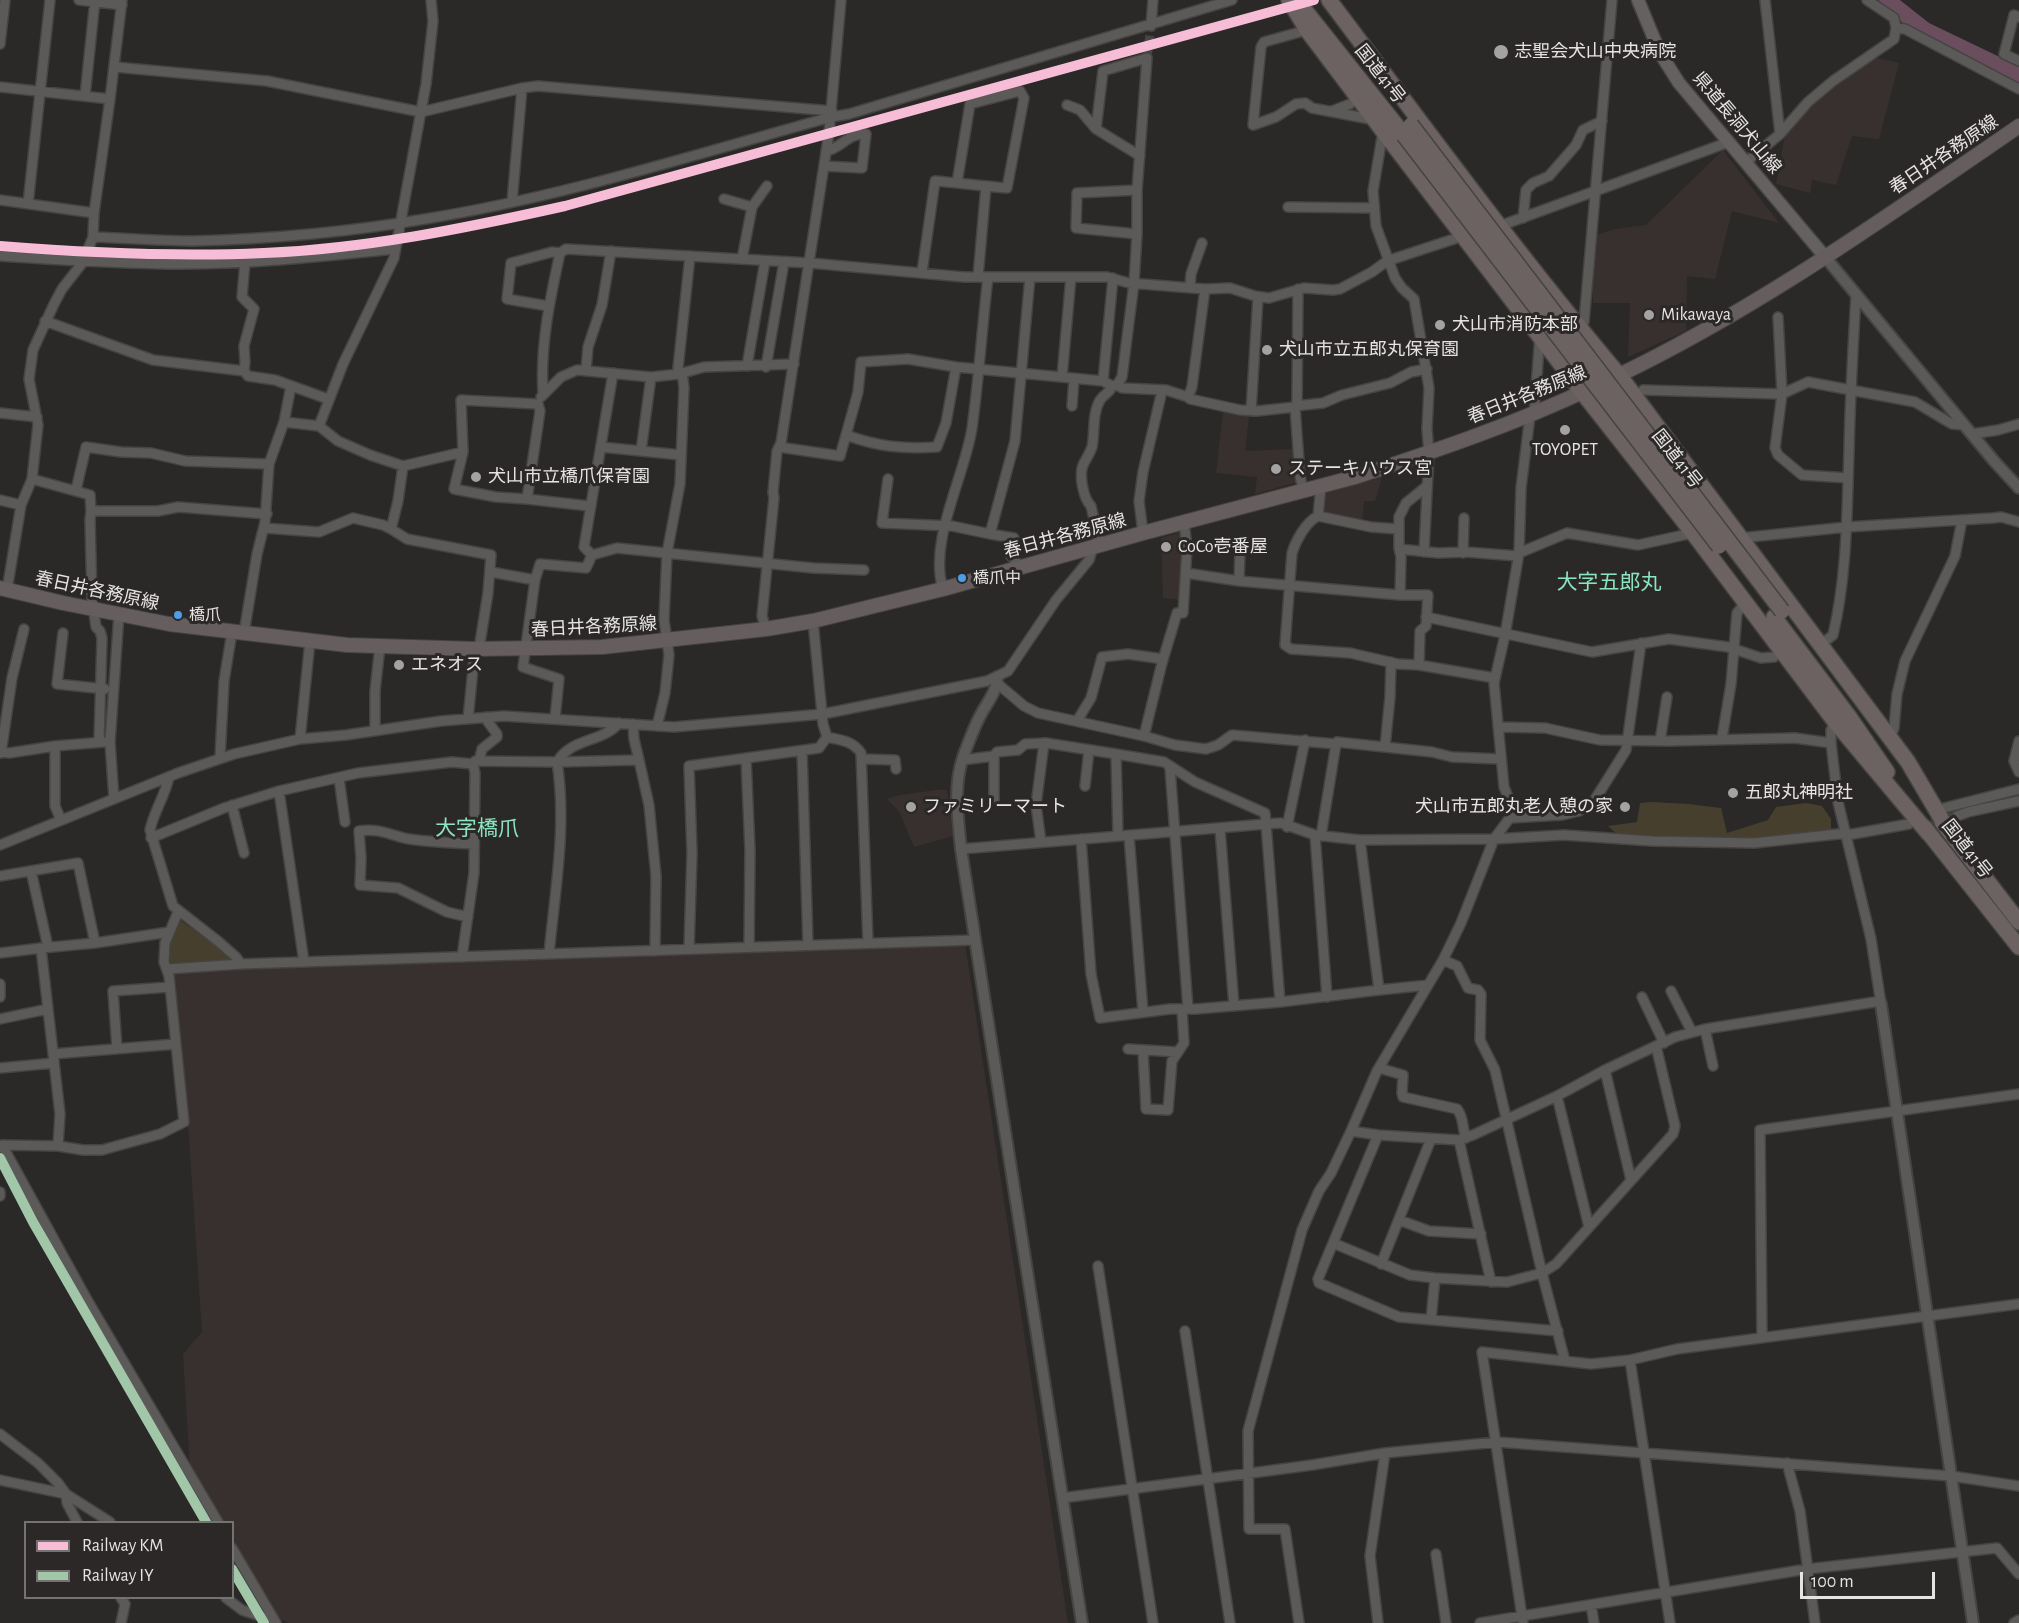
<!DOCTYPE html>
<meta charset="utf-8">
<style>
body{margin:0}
#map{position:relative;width:2019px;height:1623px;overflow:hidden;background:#2a2928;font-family:"Alegreya Sans",sans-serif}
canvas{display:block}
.legend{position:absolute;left:24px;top:1521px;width:210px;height:78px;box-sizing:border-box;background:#2b2827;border:2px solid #757372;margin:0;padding:8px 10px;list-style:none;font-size:18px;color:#e5e3e3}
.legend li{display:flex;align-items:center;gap:12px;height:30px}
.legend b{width:30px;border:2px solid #757372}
.scale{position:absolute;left:1800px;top:1572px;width:135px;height:27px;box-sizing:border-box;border:3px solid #e5e3e3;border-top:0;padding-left:8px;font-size:18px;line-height:21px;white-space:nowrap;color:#e5e3e3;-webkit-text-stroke:4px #2b2827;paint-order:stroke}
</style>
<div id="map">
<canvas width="2019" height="1623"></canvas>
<ul class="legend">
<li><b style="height:8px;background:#f7bdd7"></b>Railway KM</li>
<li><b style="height:8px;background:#a2c7a8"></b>Railway IY</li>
</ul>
<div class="scale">100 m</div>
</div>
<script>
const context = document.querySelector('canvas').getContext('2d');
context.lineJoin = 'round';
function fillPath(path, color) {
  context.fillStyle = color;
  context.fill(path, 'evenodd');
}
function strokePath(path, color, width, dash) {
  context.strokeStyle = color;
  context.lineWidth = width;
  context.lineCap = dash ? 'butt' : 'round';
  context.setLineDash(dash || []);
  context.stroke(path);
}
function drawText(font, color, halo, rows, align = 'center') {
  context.font = font + ' "Alegreya Sans","Noto Sans JP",sans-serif';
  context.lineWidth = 6;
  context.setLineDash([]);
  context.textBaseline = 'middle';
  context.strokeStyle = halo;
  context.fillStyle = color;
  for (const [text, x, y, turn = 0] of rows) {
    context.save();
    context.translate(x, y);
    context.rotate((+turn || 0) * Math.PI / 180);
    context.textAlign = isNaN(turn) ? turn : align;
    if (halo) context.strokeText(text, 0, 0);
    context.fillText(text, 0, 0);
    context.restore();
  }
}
fillPath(new Path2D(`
 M1869 56 1899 63 1879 139 1852 136 1836 185 1812 180 1810 193 1776 184 1785 135 1811 105Z
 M1723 150 1779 223 1732 211 1715 279 1687 276 1686 331 1628 357 1630 303H1593V273L1597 235 1615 229 1646 225Z
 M1223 412 1249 416 1245 451 1294 449 1297 482 1255 494 1257 477 1216 473Z
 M1382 477 1375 501H1364L1362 522 1322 514 1323 499 1327 492Z
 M1183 532 1182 600 1163 598 1161 538Z
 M937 790H947L953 836 914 847 899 811 887 799 900 795Z
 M965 944 1068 1623H289L271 1614 233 1545 232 1522H220L190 1470 183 1354 202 1332 188 1124 172 970Z`), '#38302e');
fillPath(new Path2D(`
 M1651 802 1688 804 1721 808 1727 833 1768 820 1776 807 1806 803 1822 806 1831 819V830L1755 839 1617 834 1608 826 1637 822 1640 803Z
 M178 921H181L217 946 230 960 229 963 173 966C162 951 171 936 178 921Z`), '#463f2e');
strokePath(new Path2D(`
 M1887 0 1925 30 2019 75`), '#6a4e5e', 16);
strokePath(new Path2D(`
 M1147 58 1151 26
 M1918 823 1957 816`), '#464544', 9, [9, 4.5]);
const minor = new Path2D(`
 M79 0 122 5
 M1765 0 1780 134
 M2019 17 2014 15 2004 54 2019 61
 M1151 26 1153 0
 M1896 28 1905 29 2019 89
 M1307 30 1264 42 1261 47 1253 125 1276 117 1296 104 1305 103 1312 108 1375 120
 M0 44 5 0
 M115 67 267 81 421 112 522 88 538 86 832 111
 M0 87 110 99 94 213 93 237 83 262 62 289 54 304 33 350 29 379 38 425 32 479 21 505 7 590
 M85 96 95 0
 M110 99 122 0
 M1067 105 1080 110 1096 129
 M1332 111 1350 104 1358 98
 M1383 131 1373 191 1376 226 1395 278 1402 288 1414 299 1429 388 1427 429 1429 453 1424 552
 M1746 162 1780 134 1808 102 1833 81 1894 39 1896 28 1894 18 1867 0
 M824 166 862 168 866 134C847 133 841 149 826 151
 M1137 190 1077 193 1076 228 1137 234
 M724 199 752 207
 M0 200 94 213
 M512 202 522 88
 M28 204 50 0
 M1288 207 1374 208
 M1523 218 1526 190 1533 183 1549 176 1576 145 1583 130 1602 121
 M1497 227 1729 142
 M93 237C127 238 160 241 193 241 270 239 349 232 425 219 562 197 697 154 831 117L849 114 1232 0
 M0 256C61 260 121 264 182 264 253 264 325 256 395 249
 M742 259 752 207 767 186
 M922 272 935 181C959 183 983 186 1007 188L1024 98 1020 91 970 104 957 183
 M978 277 986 186
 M1190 287 1191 274 1202 243
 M548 306 507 299 511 263 552 252 560 253
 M1778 317 1782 394 1775 448 1778 455 1802 475 1848 478
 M45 321 153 360 244 371 248 376 275 380 328 399
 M1579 328 1584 322 1612 0
 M747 366 765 261
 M766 367 784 262
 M586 370 588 347 602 305 611 251
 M244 371 245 362 244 346 254 309 242 297 245 262
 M1062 377 1071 277
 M1103 381 1113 278
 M1117 385 1122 388 1166 390 1188 397 1192 387 1205 289
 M1643 390 1782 394 1808 382 1915 402 1952 424 1964 425
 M543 393C540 346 550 299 560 253L566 249 810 263 964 277H1107L1129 283 1205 289 1230 288 1255 296 1269 298 1304 288 1333 290 1340 289 1372 272 1387 261 1466 235
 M541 397 561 377 577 370 651 377 679 374 704 367 794 364
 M1188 397 1190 399 1240 410 1257 411 1295 407 1300 476 1303 490
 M461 400 538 404 540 411 527 499 496 497 454 489 463 452Z
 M1072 406 1074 379
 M1295 406 1323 403 1342 395 1390 383 1411 372 1427 369
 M1295 407 1297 403 1298 289
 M1251 411 1258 297
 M0 413 37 417
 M1534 414 1540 335
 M284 422 291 386
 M319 426 343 364 394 258 426 84 433 21 431 0
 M1972 434 1998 430 2019 424
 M846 435 858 392 861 362 908 359 956 367 1103 381 1112 386 1117 385 1122 377 1134 283 1137 234V190L1147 58 1103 71 1096 129 1140 156
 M601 447 681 455
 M779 447 840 456 846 435C879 447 903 449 937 447L946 423 956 367
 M641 451 651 377
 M32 479 90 495 91 511
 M888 479 882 523 952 526 990 534 1015 441 1030 277
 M1321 486 1318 516C1306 522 1296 540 1292 553L1285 645 1291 649 1350 653 1398 664 1419 665 1495 678
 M76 490 86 447 121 452 151 453 185 461 269 464
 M527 499 589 506
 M0 500 21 505
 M1318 516 1371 527 1398 529
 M264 528 319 532 353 518 383 525 391 529 398 501 403 466
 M391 529 407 539 491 555 488 593 479 649
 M1143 533 1139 501 1143 472 1162 391
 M990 534 1014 538 1010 555 1021 567
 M1740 538 1847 527 1993 518 2001 517 2019 522
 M1100 545 1091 506C1083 498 1079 475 1083 465 1086 459 1090 453 1092 447 1095 432 1092 414 1100 400 1104 394 1110 393 1112 386
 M1399 549 1438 553 1466 552 1518 556
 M1463 553 1464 518
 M1519 553 1567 533 1638 545 1693 533
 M592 555 584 547 613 373
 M491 572 535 580
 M1186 573 1239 581 1400 595H1428L1426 626 1420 631 1419 665
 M1239 581 1240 550
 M943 589C928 541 965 476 972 428 979 378 982 327 988 277
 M1400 595 1401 557 1399 548V517L1406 503 1427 486
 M1426 617 1592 652 1669 639 1728 647 1761 658 1774 657
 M813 621 823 724 827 737
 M766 629 762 616 774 498 773 492 777 451 781 443 829 133 841 0
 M63 633 57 684 105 689
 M244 633 257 554 265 522 269 464 284 422 319 426 338 441 370 455 403 466 463 452
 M1828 639 1833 635C1847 576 1847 512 1849 451 1850 399 1853 347 1856 295
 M998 684 1024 706 1038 713 1144 736 1175 745 1206 749 1218 745 1232 735 1336 744 1337 742 1432 752 1452 757 1500 759
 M555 718 559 679 523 667 535 580 540 564 586 568 592 555 617 548 813 568 864 570
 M468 719 475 649
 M1077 721 1091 698 1102 657 1128 654 1163 659
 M1836 723 1831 730V743L1838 802 1871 939 1881 1004
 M657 726 665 693 669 655 664 620 667 553 680 484 684 388 683 379 678 368 690 256
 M1498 727 1545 728 1600 740 1668 741 1795 738 1831 743
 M375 730V691L380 646
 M1144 736 1162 663 1177 613H1183L1187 548 1184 522
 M827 737C841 740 853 741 861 753L868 943
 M1722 738 1731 684 1737 613 1745 603
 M1890 738 1894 728 1897 694 1905 661 1955 556 1962 520
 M300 739 310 641
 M1660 741 1667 697
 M2019 741 2014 761 2019 772
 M99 742 102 638 100 631 96 627 92 599 90 520 91 511H158L178 507 267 514
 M55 746V806L61 820
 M1385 747 1390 697 1391 662
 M802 751 808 945
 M0 752 9 753 55 746 104 742
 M1 753 12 678 24 629
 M220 758 224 681 232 632
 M746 758 750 851 749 947
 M862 759 895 760 896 769
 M639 760 649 805 656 876 655 951
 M962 760 994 756 997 752 1018 750 1025 744 1046 743 1116 754
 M479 761 482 749 497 737V734L488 722 487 717
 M1170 768 1188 1009
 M169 777C165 796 154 811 150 830L173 906 219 942 236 957 241 964 975 940
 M339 778 345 822
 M1085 786 1089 750
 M114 799 110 742 119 614
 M994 800V756
 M232 805 244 853
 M1936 810 2019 789
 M1957 816 1968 812 2019 801
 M1510 818 1562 815 1579 811 1594 801 1626 750 1641 643
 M1287 827 1305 740
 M1220 829 1234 1006
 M1315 835 1327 997
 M1118 836 1116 754 1164 762 1195 782 1265 813 1266 824 1281 823 1315 835 1360 840 1494 839 1564 835 1652 841 1754 843 1838 834H1853L1909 824
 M1129 836 1143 1012
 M1321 836 1336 744
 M151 838 224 808 279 791
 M1081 839 1091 974 1100 1018 1170 1009H1196L1280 1002 1379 990 1360 840
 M1041 842 1036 805 1044 743
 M0 845 178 773 234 754 300 739 346 735 441 721 504 716 674 727 823 714 987 681 1008 671 1056 600 1089 560 1093 547
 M961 849 1266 824 1280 1002
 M31 871 48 947
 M0 876 78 863 95 943
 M178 912 165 943 164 962 169 976 184 1122 160 1134 102 1150H83L58 1146 2 1145 86 1298 218 1522
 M468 917 447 912 398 888 360 885 361 858 359 831C380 828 389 835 409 839 430 842 452 843 474 844
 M689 949 692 853 689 766 819 748 827 737
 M0 953 41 948
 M549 954C555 891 567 825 557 762L639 760 634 739 633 724
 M462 957 474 873 475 773 473 764 475 761 557 762C572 737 602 743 619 723
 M1443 960 1457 966 1468 988 1478 990 1481 994 1480 1040 1495 1070 1542 1273 1565 1361
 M304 962 279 791 358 773 452 762 473 764
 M168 969 241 964
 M0 984V997
 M1379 990 1428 985
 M1671 991 1692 1032
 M1642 997 1664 1043
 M0 1019 48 1009
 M1705 1029 1713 1066
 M117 1049 113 991 170 987
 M1128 1049 1178 1052
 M1143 1051 1146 1109 1168 1110 1172 1061 1184 1043 1182 1009
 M53 1054 176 1044
 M0 1068 54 1063
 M1379 1068 1403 1075 1402 1093 1403 1097 1457 1109C1464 1117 1462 1128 1466 1138
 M1605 1070 1631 1180
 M1557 1096 1589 1227
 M1351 1131 1378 1135
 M1459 1140 1491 1282
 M58 1146 60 1114 41 948 95 943 169 932
 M0 1192V1196
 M1399 1220 1429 1231 1481 1234
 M1333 1243 1410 1275 1435 1278 1507 1282 1542 1273 1556 1264 1673 1134 1675 1126 1656 1046
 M1381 1264 1431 1139
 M1098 1266 1153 1623
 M1431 1320 1435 1278
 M1185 1331 1230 1623
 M1558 1331 1399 1317 1319 1283 1318 1279 1378 1135 1459 1140 1473 1135 1557 1096 1605 1070 1675 1037 1705 1029 1881 1001
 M1762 1338 1760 1130 2019 1094
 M1630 1360 1670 1623
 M0 1434 38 1463 58 1483 66 1494 110 1522
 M1787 1463 1800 1511 1815 1623
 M0 1480 66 1494
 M66 1494 67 1503 77 1522
 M1062 1498 1312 1465 1385 1453 1497 1442 1951 1476 2019 1486
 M232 1548 276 1623
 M1436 1554 1446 1623
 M121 1598 125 1604 121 1623
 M226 1598 242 1610 272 1620
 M1591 1605 1594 1623
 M1299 1623 1285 1529H1249L1248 1431 1302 1230 1319 1191 1331 1173 1351 1131 1377 1071 1443 960 1461 923 1494 839 1512 815V806L1504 787 1494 683 1505 635 1519 553 1521 488 1530 416
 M1378 1623 1370 1556 1385 1453
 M1480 1623 1807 1569 1997 1548 2019 1574
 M1523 1623 1482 1352 1591 1364 1630 1360 1677 1349 2019 1304
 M2014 1623 2019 1620`);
const tertiary = new Path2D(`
 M1826 258 1994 461 2019 488
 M997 677C998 691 985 705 979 718 973 730 968 744 963 757 953 787 958 818 961 849L1082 1623
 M1881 1004 1973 1623`);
const secondary = new Path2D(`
 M1638 0 1660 53 1679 83 1826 258`);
const primary = new Path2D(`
 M1611 379C1756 310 1886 217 2019 126
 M0 588 63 603 169 624 347 645 475 649 602 647 766 629 813 621 943 589 1143 533 1355 477C1435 451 1515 424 1591 388`);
const trunk = new Path2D(`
 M1289 0 1307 30 1386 135 1582 392 1693 533 1836 723 1929 834
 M1329 0C1424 126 1517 254 1619 375L1908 762 1948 830
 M1303 8 1404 135
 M1774 617 1850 718 1887 772
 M1942 822 2019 922
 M1924 827 2019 947`);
strokePath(minor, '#454443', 12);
strokePath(tertiary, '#454443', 14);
strokePath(secondary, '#454443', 15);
strokePath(primary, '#454443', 16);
strokePath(trunk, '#454443', 18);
strokePath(minor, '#5b5a59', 9);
strokePath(tertiary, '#5b5a59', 10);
strokePath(secondary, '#666161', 12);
strokePath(primary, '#665e5e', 14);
strokePath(trunk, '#6c6262', 15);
const trunkBridge = new Path2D(`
 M1411 125 1782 611
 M1404 135 1719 546`);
strokePath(trunkBridge, '#454443', 18, []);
strokePath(trunkBridge, '#6c6262', 15);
strokePath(new Path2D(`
 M0 246C88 253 176 257 264 253 365 249 466 228 565 206L1314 0`), '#f7bdd7', 10);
strokePath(new Path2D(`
 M0 1158 33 1222 206 1522
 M232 1569 264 1623`), '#a2c7a8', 10);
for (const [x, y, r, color] of [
 [1501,52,8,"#a4a2a2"],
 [1649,315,6,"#a4a2a2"],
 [1440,325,6,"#a4a2a2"],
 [1267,350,6,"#a4a2a2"],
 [1565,430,6,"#a4a2a2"],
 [1276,469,6,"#a4a2a2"],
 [476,477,6,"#a4a2a2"],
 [1166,547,6,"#a4a2a2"],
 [962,578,5,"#4d9ee5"],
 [178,615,5,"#4d9ee5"],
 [399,665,6,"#a4a2a2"],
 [1733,793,6,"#a4a2a2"],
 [911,807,6,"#a4a2a2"],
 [1625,807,6,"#a4a2a2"]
]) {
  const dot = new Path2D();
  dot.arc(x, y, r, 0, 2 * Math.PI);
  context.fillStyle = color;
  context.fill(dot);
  strokePath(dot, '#2b2827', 2);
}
drawText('16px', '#e5e3e3', '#2b2827', [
 ["橋爪中",973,578],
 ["橋爪",189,615]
], 'left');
drawText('18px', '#e5e3e3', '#2b2827', [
 ["志聖会犬山中央病院",1514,52],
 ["Mikawaya",1661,315],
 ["犬山市消防本部",1452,325],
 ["犬山市立五郎丸保育園",1279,350],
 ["TOYOPET",1565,450,"center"],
 ["ステーキハウス宮",1288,469],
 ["犬山市立橋爪保育園",488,477],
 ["CoCo壱番屋",1178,547],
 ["エネオス",411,665],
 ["五郎丸神明社",1745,793],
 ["ファミリーマート",923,807],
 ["犬山市五郎丸老人憩の家",1613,807,"right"]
], 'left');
drawText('18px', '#e5e3e3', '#2b2827', [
 ["国道41号",1380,74,52],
 ["県道長洞犬山線",1737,123,50],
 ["春日井各務原線",1944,155,-34],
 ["春日井各務原線",1527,395,-22],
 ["国道41号",1677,459,52],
 ["春日井各務原線",1065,536,-15],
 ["春日井各務原線",97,591,12],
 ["春日井各務原線",594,627,-3],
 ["国道41号",1967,849,52]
]);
drawText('21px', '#8ae4c1', '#2b2827', [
 ["大字五郎丸",1609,583],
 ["大字橋爪",477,829]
]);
</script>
